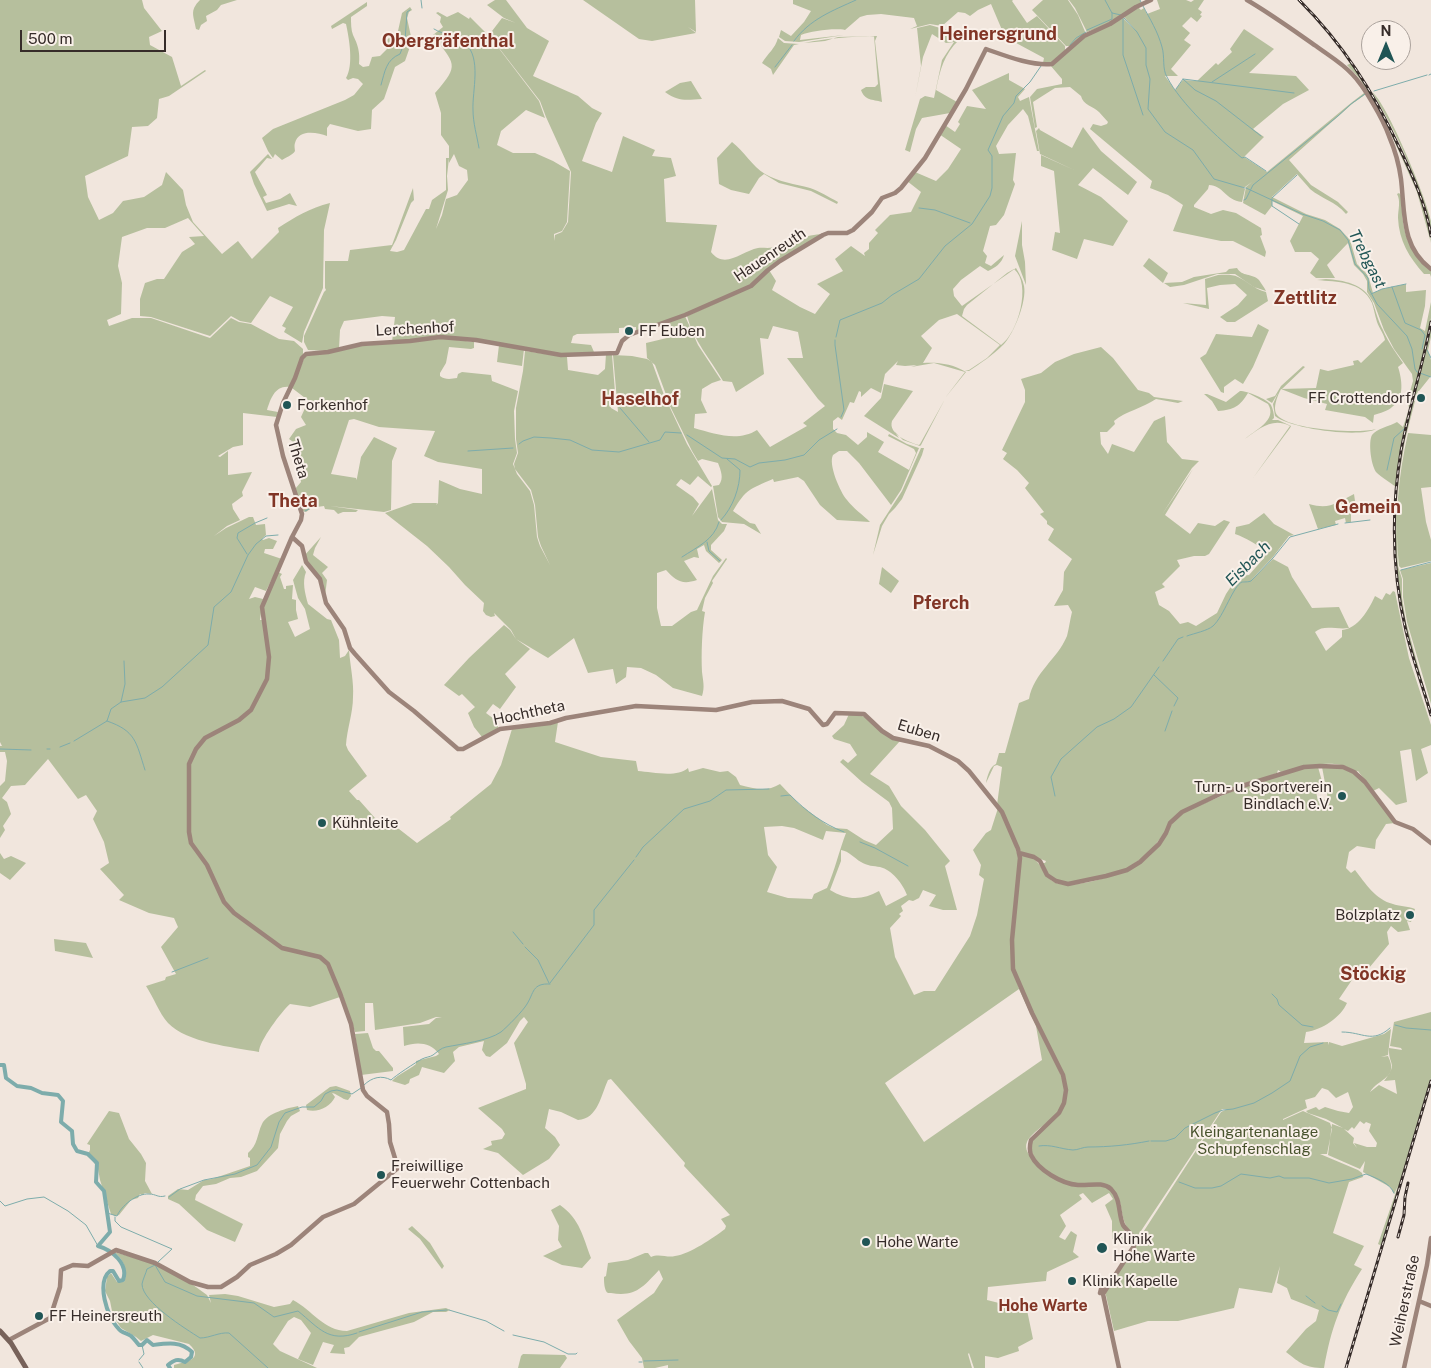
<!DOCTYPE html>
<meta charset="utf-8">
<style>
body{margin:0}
#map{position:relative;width:1431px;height:1368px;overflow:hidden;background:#f1e6dd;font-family:"Public Sans",sans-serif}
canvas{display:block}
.north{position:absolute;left:1361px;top:20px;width:50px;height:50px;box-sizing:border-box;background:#f9f0e9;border:1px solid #aba29c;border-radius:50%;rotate:0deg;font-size:14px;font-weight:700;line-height:20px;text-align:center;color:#362c29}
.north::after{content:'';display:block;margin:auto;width:18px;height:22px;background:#205555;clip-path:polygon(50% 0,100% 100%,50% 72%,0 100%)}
.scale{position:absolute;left:20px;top:30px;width:146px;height:22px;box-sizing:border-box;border:2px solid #362c29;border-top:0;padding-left:6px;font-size:15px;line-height:18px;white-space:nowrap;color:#362c29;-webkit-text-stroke:4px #f9f0e9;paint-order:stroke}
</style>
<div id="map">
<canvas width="1431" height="1368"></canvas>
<div class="north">N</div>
<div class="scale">500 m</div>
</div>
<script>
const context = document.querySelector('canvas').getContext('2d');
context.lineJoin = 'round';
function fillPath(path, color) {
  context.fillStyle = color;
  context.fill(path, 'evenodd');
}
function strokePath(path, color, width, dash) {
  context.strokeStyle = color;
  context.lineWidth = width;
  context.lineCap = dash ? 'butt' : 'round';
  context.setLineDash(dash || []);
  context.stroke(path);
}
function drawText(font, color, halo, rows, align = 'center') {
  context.font = font + ' "Public Sans",sans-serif';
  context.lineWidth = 4;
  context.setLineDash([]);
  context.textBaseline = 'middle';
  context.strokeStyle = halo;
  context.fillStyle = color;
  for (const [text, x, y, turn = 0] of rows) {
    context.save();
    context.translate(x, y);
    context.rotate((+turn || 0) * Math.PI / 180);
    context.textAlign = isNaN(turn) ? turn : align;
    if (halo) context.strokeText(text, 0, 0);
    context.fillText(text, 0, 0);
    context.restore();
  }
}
fillPath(new Path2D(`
 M0 0H142L144 8 162 31 149 37 150 45 172 57 181 86 205 70 206 71 169 96 159 99 157 118 148 126 132 127 128 156 85 176 88 197 99 220 113 213 123 201 144 197 162 185 166 172 183 190 186 205 193 222 222 254 238 241 252 259 279 232 278 228C295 217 310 208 330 203L324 230 323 288 304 332 302 343 284 332 286 328 282 326 293 307 270 296 251 323 240 321 231 316 210 336 151 317 140 316V299L145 283 157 279H164L182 252 195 244 189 237 204 236 188 218 165 228H147L122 237 118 266 122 283 121 314 107 320 109 326 132 318H151L210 338 231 318 239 322 251 324 279 339 294 341 303 349V354L290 387C275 385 271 398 267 410L278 412 277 417 243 413V445L233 447 218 456 220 457 228 451V475L252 472 242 492 243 496 232 504 233 509 240 520 227 526 214 536 226 528 249 517H253L256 525 265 524 266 535 262 539 263 540 269 538 277 541 273 549H265L264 553 282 559 266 591 255 587 249 599 255 597 263 599 260 620H264V600L278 572 282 574 280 577 284 589H286V586L293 585 292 599 296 600V610L298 619 288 622 295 637 310 629 305 609 298 598 293 580 302 565 306 572C302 582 305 593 308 604L327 619 331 620 339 640 340 658 345 656 349 650C350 665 354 682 353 697 353 713 347 729 346 745L348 750 367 776 349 791 357 800H359L375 818 384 823 399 829 417 843 451 819 450 817 491 784 501 765 512 729 539 726 558 722 555 742 601 757 636 761 638 771C652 772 677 778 688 768L689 772 703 768 720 772 728 771 736 777 740 785C755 789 767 792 780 784L799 804 827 825 834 828 847 829 864 840 876 845 893 829 892 808 889 802 862 782 840 762 843 759 848 763 857 755 850 744 834 739 832 736 844 725 849 714C870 714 870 724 884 734 889 738 894 739 900 741L870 774 889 786 901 806 925 830 950 861 945 866 957 910H943L929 906 936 895 923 890 919 898 913 901 909 900 901 906 903 911 899 914 901 916 890 928 895 957 914 995 924 991H935L970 936 977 915 984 879 979 875 981 865 973 850 986 833 991 830 998 808 1009 828 1019 859 1012 940V968L1019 988 1054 1058 1064 1083 1063 1075 1039 1026 1014 968 1013 941 1020 856C1040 852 1040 874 1054 882 1072 891 1122 874 1139 864 1146 860 1153 853 1158 846 1165 839 1166 830 1171 823 1174 819 1179 816 1182 813L1242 787 1304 768 1318 767 1323 785 1315 787 1318 801 1328 799 1322 767 1346 769 1358 776 1395 823 1386 824 1376 840 1375 849 1357 846 1349 852 1346 868 1351 873 1355 870C1365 883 1376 900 1393 904 1398 906 1408 906 1415 909L1411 922 1407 921 1410 930 1398 932 1391 926 1387 932 1389 944 1364 974H1356L1339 999 1347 1003C1341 1017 1322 1030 1306 1032L1304 1043 1328 1042 1329 1045V1042L1342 1046 1384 1034 1391 1029 1388 1055 1381 1057 1388 1056C1399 1078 1379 1078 1370 1092L1379 1085 1397 1094 1395 1080 1384 1081C1399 1062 1388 1066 1389 1048L1402 1050 1401 1048 1390 1046 1394 1022 1431 1012V1078L1382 1246 1378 1244 1398 1186 1394 1194 1390 1187 1363 1172 1365 1161 1360 1169 1328 1155 1332 1124 1343 1128 1326 1119 1308 1113 1306 1111 1316 1107 1319 1110 1325 1107 1338 1111 1349 1113 1353 1107 1348 1092 1336 1098 1328 1090 1322 1088 1315 1097 1305 1100 1307 1108 1283 1119V1120L1303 1111 1330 1123 1332 1129 1327 1154H1320L1358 1170 1362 1173 1363 1177 1349 1182 1333 1233 1364 1246 1354 1265 1362 1269C1340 1303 1331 1329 1324 1368 1305 1368 1300 1363 1286 1352L1306 1329 1316 1321 1319 1310 1291 1299 1287 1288 1277 1283 1280 1266 1272 1293 1239 1288 1234 1308 1178 1321H1148L1114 1331 1105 1291 1221 1112 1227 1109H1222L1220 1112 1137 1237C1114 1223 1129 1198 1108 1186 1099 1180 1087 1185 1077 1184 1057 1182 1026 1163 1032 1140L1060 1113 1062 1107C1054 1120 1031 1132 1027 1142 1024 1149 1029 1155 1033 1159 1043 1173 1061 1185 1078 1186 1087 1186 1100 1182 1108 1188 1111 1190 1114 1194 1116 1197 1117 1199 1124 1231 1125 1234L1122 1237H1125V1230L1134 1240V1243L1112 1239V1221L1105 1205 1113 1199 1109 1193 1092 1203 1083 1193 1079 1195 1082 1199 1060 1215 1066 1226 1059 1237 1065 1240 1071 1231 1077 1235 1073 1252 1079 1257 1047 1272 1046 1281 988 1287 987 1300 1027 1310 1033 1339 1018 1347 1019 1351 998 1358 985 1356V1368H974L969 1353 968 1354 972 1368H668V1365L655 1368H644L642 1358 629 1341 617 1320 654 1293 663 1279 659 1270C643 1287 636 1297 611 1293 610 1293 609 1293 608 1293 604 1291 604 1281 604 1277L606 1276 608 1263 628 1260 645 1253H648L651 1257C659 1253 667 1258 675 1256 690 1254 713 1238 725 1229L726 1226 721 1219 730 1215 684 1166 685 1163 611 1079 608 1080C601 1095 598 1119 578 1120L561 1112 549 1109 545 1128 555 1137 560 1145 549 1159 523 1175 498 1153 483 1149 492 1145 491 1141 502 1139 505 1134 502 1129 478 1108 526 1089V1084L514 1043 528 1022 524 1017 520 1021 507 1043 490 1057 486 1056 482 1050 484 1041 459 1047 453 1052 455 1061 444 1073 422 1067 419 1075 410 1079 409 1083 405 1085 392 1081C398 1074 409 1070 416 1064V1061L436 1056 439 1054C430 1042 417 1042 404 1046L403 1027 429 1024 436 1018 442 1017H436L420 1023 375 1030 373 1003H365V1031L355 1032 343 996 310 1007 290 1004C282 1011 259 1041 259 1052 233 1047 187 1043 168 1023 159 1013 154 998 146 986L165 980 166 977 176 974 161 947 178 927 174 918 149 913 119 900 124 895 100 869 109 863 104 842 93 819 97 811 86 795 78 799 48 759 25 785 11 786 2 798 7 802 11 814 3 826 5 830 0 838V786L5 781 7 761 5 752H0V746H2L0 742ZM782 826 794 828 823 840 826 831 846 833C839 851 835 870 827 888L814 894 812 899 788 898 767 892 777 867 768 855 764 827ZM841 850C849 851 854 858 861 862 867 866 874 866 880 867 892 870 903 884 907 895L886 906 879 891C862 901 846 900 830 890L841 861ZM1019 989 1036 1026 1042 1060 924 1142 885 1083ZM1360 1121 1364 1124 1366 1122 1371 1124 1369 1131 1377 1143 1376 1147H1367L1354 1143 1357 1148 1353 1143 1354 1138 1344 1129 1348 1131 1352 1127 1354 1129Z
 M200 0H237L221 5 217 10 206 16 207 21 201 25 199 30 196 29C194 16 189 11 200 0Z
 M495 0H506L527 28 549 41 533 76 578 96 592 108 602 113 596 123 582 161 612 172 623 136 655 150 652 156 671 158 676 176 664 179 666 222 717 225 711 252C725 270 742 251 758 248 763 247 768 249 773 247 789 243 807 234 823 234L791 253 751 285 685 314 636 331V327L619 328V333L577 334 573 336 571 343 591 345 594 352 567 355 459 337 392 342 395 317 382 316 344 321 340 330 339 349 328 351 308 350 304 342V336L324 292 326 290 325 288V261H348L350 250 392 245 413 188 414 200 411 203 396 240 390 251 397 252 404 250 426 209H429L432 200 446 190V158H449L447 176 448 190 436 229 442 215 446 199 457 195 468 180 467 170 459 166 454 154 449 163V146L441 135V113L435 93C461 64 454 64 433 35L443 27 440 22 441 17 436 13 438 12 447 17 458 12 469 19 470 17 491 38 539 101 545 118 526 110 501 131 497 145 513 153H535L553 161 570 171 567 222 562 231 554 234V241L555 235 562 232 568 222 571 172 546 117 540 101 489 35 502 18 516 23 504 18 487 5Z
 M583 0H695L696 32 688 27 696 33 652 41 639 39Z
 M793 0H1013L1012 1 1027 23 1037 16 1065 46V50L1053 62 1043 63 1044 58 1005 37 991 4 978 10 970 16 965 13 958 12 942 26 930 24 910 29 917 26 914 18 881 14 867 15 860 17 845 30C834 28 811 31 801 35L800 40 844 35 799 42 785 41 779 37 781 30 791 36 804 22 811 11 793 4Z
 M1043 0H1068L1078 15 1086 34 1070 46H1066L1032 10Z
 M1069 0H1140L1141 3 1113 22 1087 32 1075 8Z
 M1157 0H1186L1191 2 1194 0H1204L1198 9 1202 12 1200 15 1202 16 1197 22 1191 17 1182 26 1190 33 1184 40 1191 45 1171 69 1178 76H1165L1175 90 1183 80 1197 81 1216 63 1218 65 1232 52 1230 49 1244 29 1274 49 1249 73 1296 76 1309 90 1283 104 1253 129 1264 137 1244 157 1267 172 1351 103 1364 93 1366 94 1352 104 1289 160 1311 185 1338 202 1348 212 1346 214C1335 201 1322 199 1310 189 1306 184 1301 179 1297 174L1272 197 1306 214 1325 220 1340 229 1350 240 1357 264 1368 275 1373 293 1382 289 1406 284V292L1426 290 1425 306 1420 328 1425 331 1431 302V318L1429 332 1413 398 1409 395 1413 381 1412 374 1394 349 1384 330 1374 303 1367 292V281L1363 274 1354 265 1348 243 1327 265 1335 278H1316L1310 273 1319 259 1311 252H1295L1290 241 1303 216 1272 201V206L1265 215 1243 203 1246 187 1252 182 1245 187H1242L1245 189 1242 202C1225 200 1223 185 1209 185L1208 189 1194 205V207L1211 214 1223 210 1236 213 1261 228 1262 235 1260 236 1266 252 1265 257 1233 241H1221L1173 231 1183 205 1168 195 1150 188 1152 181 1090 129 1093 124 1101 126 1107 124 1108 122C1105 119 1102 115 1099 112 1093 106 1083 105 1081 96L1070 87 1055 88 1033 102 1037 127 1035 128 1030 97 1037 89 1062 84V79L1050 65 1077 41 1123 18 1137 32 1124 17 1138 7 1141 10 1144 8 1147 14 1160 9Z
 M367 2V6L351 17C351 23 351 30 353 35 358 45 360 52 359 64L363 67 369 66 372 57 380 56 387 49 384 42 398 31 402 13 410 7 412 10 409 12 407 18 412 41 405 61 395 67 384 99 372 110 371 129 358 131 330 124 327 128V136C317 132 298 129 295 143 294 145 295 150 295 151 293 155 285 158 282 160L275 154 273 158 268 151 262 138 273 129 345 100 354 95 363 84 358 79 353 78 348 80 346 78C354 65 349 38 346 24L343 23 332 29 331 26Z
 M930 25 947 30 966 42 959 40C944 54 940 70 936 90L957 102 950 113 922 118 916 129 910 152 905 150 920 99 925 96 934 98 942 60 954 42 946 43 932 34 923 57 915 98 921 66 917 28Z
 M874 36C851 37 827 38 804 43L825 41 838 37 877 36 875 41 882 102C872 99 865 101 861 90L866 87H875L878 84Z
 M778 38 784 43 799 44 794 45 773 75 771 69 762 63C768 53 775 49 778 38Z
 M1352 63C1381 106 1428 192 1431 243L1417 192 1388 127H1386L1360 79 1347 65Z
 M1009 73V80L1025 89 1018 97 1020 101 1029 97 1039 151H1037L1028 116 1023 109 1008 125 996 146 999 154 1016 153 1013 180 1015 184 1004 215 996 225 990 226 983 251 987 256 985 263 991 266 1004 255C1002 263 995 268 988 271L980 266 961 280 953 289 954 296 962 306 1016 268C1019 273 1023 280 1024 286 1027 301 1014 333 1004 344 993 355 981 363 969 371L965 370H969L987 358 1000 345 957 314 939 320 921 336 932 348 923 363C938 362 953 364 966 372L945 398 965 372 934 363 911 367 917 365 905 366 896 365 898 361 885 374 881 393 871 388 861 397V392L859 391 854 403 850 402 842 420 838 417 833 421V429L837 433 846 435 858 445 867 437V432L884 442 878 452 909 470 916 453 914 449 888 436 889 434 907 444 919 448 901 490 891 505 859 463 847 451H839L833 455C828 464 840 492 847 500 853 508 863 515 870 522L837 520 820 505 804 481 798 477 774 482 773 479C750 489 746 489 733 511L750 523 755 524 761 534 744 524 722 522 718 517 713 486 719 485C724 478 721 471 718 463L702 459 698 461 692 451 668 402 680 397 668 400 655 365 647 358 646 343 667 338 663 325 685 316 698 345 721 380 712 383 702 389 701 400 707 413 695 414 694 428C715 434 738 442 757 430L770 447 807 426 803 423 825 406 818 399 787 358H803L798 332 773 326 768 339 760 338 764 374 736 392 732 382 723 381C711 360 693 340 687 316L752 287 769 270 776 281 772 290 800 307 815 314 830 294 817 284 843 271 835 259 851 246 865 256 864 253 869 249V243L878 233 875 230 890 215 911 212 921 192 907 181 915 172 936 181 948 169 961 149 939 134 945 125 955 132 960 124 958 122 967 106 986 109 972 90ZM1014 269C1032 284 1018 333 1001 345L962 316 964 309 967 305 1007 273Z
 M691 81 702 99C686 100 679 102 665 92L680 83Z
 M1372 92C1387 103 1427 200 1431 221 1431 225 1431 229 1431 233 1423 189 1396 131 1372 92Z
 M1083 127 1101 151 1137 182 1128 195 1093 168 1078 185 1101 197 1128 221 1113 246 1084 239 1077 259 1052 250 1055 232 1060 233 1054 171 1041 166V155L1074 170 1040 154 1036 131 1039 128 1040 130 1072 148Z
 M732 142C744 151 752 166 765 174 779 182 795 184 810 188 819 191 829 197 838 202L837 204 811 191 779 183 764 174 759 178 749 194 731 190 719 184 717 158Z
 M268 154 272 159 267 158 255 172 267 195 263 197 266 203 280 199 290 193 297 206 289 204 267 211 254 184 250 172Z
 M1399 193 1401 195C1402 211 1402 226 1408 241L1431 271V277L1430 274H1424C1409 257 1399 241 1398 218 1398 210 1401 201 1397 194Z
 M1022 221V245L1025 262 1026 285 1015 256Z
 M1149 258 1168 273 1163 283 1143 266Z
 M1237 268C1242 277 1252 273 1259 280 1261 283 1264 287 1266 291L1254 287 1235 274H1217L1184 285 1170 287 1164 283 1182 282 1194 277 1226 272 1229 269Z
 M1218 275C1224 275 1232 274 1238 277 1249 282 1252 288 1266 292L1268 301 1235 322H1227L1220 317 1238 305 1247 295 1235 284 1220 285 1207 288 1209 309 1183 303 1206 305 1205 279Z
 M1326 279C1343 280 1364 284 1372 301 1376 311 1378 321 1383 330 1388 342 1396 353 1403 363L1398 367C1402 379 1405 399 1392 407 1388 411 1380 413 1374 415L1373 423 1365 417 1325 410 1327 404 1304 398 1281 389C1278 395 1272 408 1277 415 1289 430 1359 434 1376 429 1359 438 1291 429 1275 416L1273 404 1278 393 1272 403 1266 399 1275 396 1281 386 1303 366 1305 367 1282 389 1316 388 1320 369 1328 371 1354 365 1353 361 1358 360 1361 363 1385 340C1384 334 1379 328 1377 322 1375 316 1374 309 1372 303 1362 281 1337 282 1317 280Z
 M1258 324 1269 330 1253 367 1243 384 1235 379 1224 387V393L1221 392 1200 358 1206 354 1216 334 1252 337Z
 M1431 326V337L1428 350 1431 360V376L1419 391H1418L1416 397 1414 398Z
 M440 338 474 342V348L471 349 449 347 446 363 440 373V376C445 380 451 379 457 378L458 374 462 372 491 375 492 381 518 391 514 411 515 439 517 453 513 464 517 474 530 491 534 505 537 537 540 546 550 565 541 546 538 537 535 505 531 490 515 469 514 464 518 453 516 439V408L523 371 525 351 567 357 568 370 598 375 605 369 606 354 612 355 615 392 609 401 611 408 618 412 613 355 632 356 647 359 652 362 664 395 687 444 712 486 711 487 698 476 690 485 681 479 676 485 693 497 699 504 692 516 672 525 692 516 712 489 718 520 722 524H727L724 531 711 545V550L722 560 719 563 706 551 704 545 697 549 699 558 694 557 684 561 697 580C682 585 676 581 666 570L657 573V608L661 626H672L691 612 697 610 713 576 726 558 727 559 712 581 713 583 705 598 702 611 705 612C702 629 701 655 702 672 703 681 705 687 702 696L673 688 656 675 641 668 627 667 626 677 616 684 613 669 588 673 574 638 548 658 516 639 511 630 494 613 495 616 491 617 486 615 483 611 484 603 465 585 449 567 427 546 385 513 413 503H437L436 505 438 503 439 480 460 489 482 494V469L438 462 424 456 435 431 379 427 354 419 349 420 331 474 356 478V480L357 478 361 457 374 437 397 448 392 461 391 510 384 512 330 506 358 510 356 512H343L338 514 334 510 325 509 324 506 317 507V504L306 512 303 511 295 489 301 482 295 451 296 444 289 439 296 429 306 425 301 417 306 406 313 407V404L292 388 305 356 352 347Z
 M499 345 524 349 522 366 497 362Z
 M1101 347 1113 358 1138 390 1149 393 1154 397 1183 401 1178 403 1156 399C1143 408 1126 411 1114 421L1115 424 1107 432H1100L1101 444 1108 454 1112 444 1134 452 1154 421 1165 416 1167 442 1182 459 1199 461 1192 468 1163 513 1193 469 1204 461 1193 469 1165 515 1190 534 1198 523 1215 526 1224 520 1230 522 1209 554 1205 556H1194L1177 560 1180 566 1162 584 1165 587 1155 592 1159 605 1169 611 1180 624 1188 622 1196 626 1217 613 1226 594 1238 576 1249 575 1264 558 1265 553C1258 544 1246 538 1235 534L1236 527 1249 524 1264 513 1274 524 1294 535 1289 536 1273 557 1251 580 1273 559 1288 567 1292 577 1312 608 1339 607 1349 628C1336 630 1324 624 1315 632L1326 651 1342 637V630C1358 629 1369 609 1375 596L1382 600 1386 593 1390 595 1393 591 1395 592 1409 658 1431 725V745L1421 749 1428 773 1416 781 1411 749 1400 751 1407 802 1396 805 1379 788 1373 791 1358 771 1356 772C1336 756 1304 767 1281 772L1278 770 1277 773 1182 811 1148 854 1126 869 1106 875 1065 883 1056 880 1048 874 1042 863H1045L1046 861 1021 852 997 805 1002 767 997 765 994 766 986 783C987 777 990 766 996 764L999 753H1005L1019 703 1029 699C1034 672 1057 660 1067 636 1069 628 1070 620 1072 612L1068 605 1054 606 1063 590 1064 572 1072 559 1048 540 1054 529 1047 524V521L1040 514 1044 512 1025 488 1029 483 1017 470 1003 459 1007 453 1002 450 1025 402V390L1021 379 1041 373 1055 362 1074 354Z
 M884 384 913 391 892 421C888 434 908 442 919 445L920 444 945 399 921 445 920 446 903 440 894 431 899 438 864 416 881 398Z
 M1240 391C1247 391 1267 399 1271 405 1273 409 1274 414 1274 418L1272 420H1278L1291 426 1290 428 1253 478 1290 426C1272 417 1259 429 1245 439 1255 430 1278 420 1268 404L1248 393C1240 406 1234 410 1218 411L1212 401 1204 394H1207L1226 402Z
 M1410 399 1412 400 1403 439 1396 487C1390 482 1382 478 1377 473 1371 467 1368 442 1372 435 1376 429 1390 426 1397 422L1403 427 1409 409 1408 401Z
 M1413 400 1415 401 1405 440 1400 471 1397 500V548L1398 566 1402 579V598L1406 622 1431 713C1422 685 1413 657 1406 629 1389 552 1394 476 1413 400Z
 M1408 433 1431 435V487L1421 488 1426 522 1431 540V561L1401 568 1399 566C1394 521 1398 477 1408 433Z
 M921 448H924L922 455 902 499 895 508 889 514 882 526 873 555 880 525 902 491Z
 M1354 494 1356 508 1351 510V522L1346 523 1345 518 1335 521 1336 525 1318 529 1309 504C1330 510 1336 503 1354 494Z
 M321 537 315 548 313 555 328 567 322 573 327 580 325 596 323 582 310 566 304 556Z
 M1431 563V704L1407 622 1403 597V579L1400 570Z
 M882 567 899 581 891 593 879 584Z
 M504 625 510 630 516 639 530 649 505 674 516 687 500 709 493 704 486 713 498 722V728L482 737 474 727 468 713 475 707 462 694 459 696 444 685 469 658Z
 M0 853 4 859 11 856 26 863 10 880 0 873Z
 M54 939 86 943 93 958 55 951Z
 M368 1033 373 1048 376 1051H379L393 1068V1071L361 1075 355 1034Z
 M336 1086 350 1091 351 1096 348 1100C341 1099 338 1094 332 1093L335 1097C330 1107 318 1113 307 1110L306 1105 330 1087Z
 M298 1106 300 1111 291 1116 287 1121 280 1134 278 1148 257 1171 241 1177 230 1178 216 1184 203 1186 196 1195 195 1200 243 1224 235 1242 207 1230 179 1204 168 1199V1196L178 1189 188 1190 204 1180 212 1179 250 1166V1158L248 1157V1153C258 1145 257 1134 262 1124 267 1113 288 1108 298 1106Z
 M109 1111 119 1113 129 1139 141 1154 146 1163 145 1181 152 1194 145 1193 142 1195 140 1194 138 1198 131 1200 119 1215 115 1216 111 1214 100 1180 98 1169 93 1161 87 1156 90 1150V1145L87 1144Z
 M560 1205C580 1219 583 1237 591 1258L582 1268 562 1265 543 1256 562 1247 558 1240 559 1226 551 1210Z
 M412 1226 430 1243 444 1266 442 1269 420 1239 408 1229Z
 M114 1252 153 1263 189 1282 207 1295 211 1303 209 1295 225 1294 238 1296 274 1307 290 1304 293 1300C312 1310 324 1331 347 1331L409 1313 446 1308 450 1310 446 1312H433L414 1322 359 1337 349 1347 344 1348 345 1354 330 1353 334 1345 323 1342 313 1365 298 1359 311 1333 301 1320 294 1317 288 1321 273 1344 280 1351 317 1368H174V1365C183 1362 206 1360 189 1344L153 1335 141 1341 136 1337 121 1328 113 1316 110 1301 105 1291 107 1277 111 1273 117 1282H124C129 1271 123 1259 114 1252Z
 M523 1354 565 1355 567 1358 560 1368H518L521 1356Z`), '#b6bf9d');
strokePath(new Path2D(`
 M421 0 422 8
 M1105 0 1112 13 1121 15
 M1140 0 1141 2
 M1143 6C1150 19 1158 32 1162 47 1165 57 1162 69 1167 77 1180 103 1220 140 1242 158L1245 157 1266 171
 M1123 18V55L1143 115
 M1124 18 1137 32 1146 48V65L1150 79 1148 109 1165 132 1193 150 1214 179 1245 188
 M434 29C444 35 457 36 465 43 482 58 472 91 473 110 473 123 477 136 479 148
 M1087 30 1112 19V13
 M794 41C810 19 832 11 856 0
 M1070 45 1076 38 1086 32
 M775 67 792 45
 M1429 75 1431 74
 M1183 79 1195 90 1216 101 1261 136
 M1212 82 1255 54
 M381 85C385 71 386 60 400 54L405 41 407 12 410 10
 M1176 89 1183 79 1294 93
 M1374 91 1427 75
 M1246 188 1302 214 1323 221 1340 230 1348 240 1355 264 1368 278 1369 289 1377 304 1407 336 1412 349 1415 369 1417 372 1431 377
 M1272 198 1297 175
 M1272 199V206L1299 224
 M1244 200 1246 199 1253 185 1338 116 1351 104 1365 94
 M919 208 935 210 970 223
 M1392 287 1405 323 1421 330 1425 335 1422 349
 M1371 294 1382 289 1406 284
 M836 337 840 320 882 303 892 295 919 279 945 246 972 224 990 196 992 188V156L988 150 1003 116 1014 103 1016 96 1030 82 1041 66
 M835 340V345L844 410 841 417
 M1427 350 1431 358
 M620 408 649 442
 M687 435 722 458 735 459 750 467 759 463 785 460 804 455 819 440 837 429
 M519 444 523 441 534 437 551 438 570 440 592 450 619 452 660 440 665 432 681 433
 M468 451 513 448
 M1387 470 1394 438 1404 429
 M305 511 315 506
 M721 520C733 507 740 488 740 470L727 459
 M1345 523 1370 520
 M707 542 709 551 720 561
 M247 554 237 538 238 533 255 523 267 518
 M682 557C697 547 714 540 719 522
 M1401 570 1431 562
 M1187 636C1195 633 1207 631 1213 626 1224 616 1233 586 1242 582 1243 582 1249 582 1251 581L1273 558 1290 537 1338 524
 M1163 661 1178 639 1183 637
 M1154 675 1178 698 1174 706
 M121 702 125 684 124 661
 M107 721C136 731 136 742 145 770
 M1165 731 1172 711
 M74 741 107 721 111 709 121 702 145 698 162 687 208 645 214 607 231 592 248 555 256 544 266 536 278 535
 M60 747 70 743
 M0 749 31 750
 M47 749H50
 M781 796 790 795C806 811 823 824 844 832
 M1055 796 1051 777 1061 759 1097 727 1114 719 1131 707 1159 667
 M860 842 875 848 908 866
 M636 857 643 847 684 809 710 801 726 790 769 789
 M513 932 523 944
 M525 947 538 960 549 983
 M172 972 208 958
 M550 983 594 925V910L634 860
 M1272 994 1277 999 1279 1005 1302 1025 1313 1027
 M1395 1025 1406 1028 1431 1030
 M1342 1032C1363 1032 1372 1044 1390 1028
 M364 1085C372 1077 382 1075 391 1080 395 1076 416 1062 422 1059 426 1057 430 1057 433 1055 437 1052 441 1048 446 1047 461 1044 488 1041 501 1032 507 1027 523 1011 527 1004 534 993 532 983 550 984
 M1151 1141H1166L1175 1138 1185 1128 1215 1113 1223 1110 1233 1109 1254 1103 1272 1093 1290 1081 1300 1056 1310 1047 1323 1043
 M1039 1146C1051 1144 1060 1149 1073 1150 1078 1150 1083 1147 1088 1147 1109 1147 1129 1145 1149 1141
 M1179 1182 1195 1188H1212L1221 1186 1241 1174 1270 1178 1279 1176 1284 1178H1309L1329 1183 1352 1179 1366 1174C1376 1178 1390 1183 1394 1193
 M169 1197 180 1189 204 1180 235 1174 257 1165 271 1147 279 1122 285 1113 302 1107H314L321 1101 325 1094 331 1091 337 1090 352 1094 361 1088
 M0 1201 5 1206 27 1199 44 1197 68 1211 86 1225 98 1246
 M107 1213 117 1216C121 1206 137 1193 149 1194 156 1194 158 1198 165 1196
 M115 1217V1221L121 1227 172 1249 158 1262
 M1306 1296 1315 1303
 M1322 1306 1328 1310 1337 1312 1341 1304
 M449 1310 486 1321 504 1331
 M359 1332 422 1312 447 1310
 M513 1335 544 1342 568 1354H576L577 1353
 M139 1360 144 1354 142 1345
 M644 1361 678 1360
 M139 1362 143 1368
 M639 1362H642
 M268 1368 229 1333C219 1332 210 1338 200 1338 186 1329 142 1302 142 1284 143 1279 146 1273 147 1269L155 1265 165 1282 197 1296 254 1303 274 1317 298 1311C319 1328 328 1343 357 1333`), '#7dacab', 1);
strokePath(new Path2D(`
 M0 1065H4L6 1078 17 1086 31 1088 42 1093 58 1095 63 1101 61 1122 72 1131 73 1144 77 1151 88 1154 97 1163 96 1182 104 1191 110 1232 98 1246C112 1250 129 1264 123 1280L119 1281 113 1271H110C96 1282 107 1317 118 1328 121 1333 127 1333 131 1336 134 1338 136 1342 139 1345H142L147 1340 153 1345C168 1343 181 1341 192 1352L191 1357 185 1362C178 1358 174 1360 168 1365L170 1368`), '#7dacab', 4);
strokePath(new Path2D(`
 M1247 0C1271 14 1293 30 1316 46 1328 55 1342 63 1352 74 1364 86 1383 119 1389 136 1395 150 1399 164 1401 179 1405 213 1401 247 1431 269
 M292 537 302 546 306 562 320 579 326 603 344 629 350 648 355 654 389 692 414 711 458 749H463L500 729 550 723 566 718 636 706 716 710 752 702 782 701 809 709 823 725 827 724 835 713 864 714 882 731 893 738 929 746 958 761 969 771 1002 812 1018 849 1020 858 1012 940 1013 969 1032 1013 1063 1075 1066 1090 1064 1103 1059 1113 1031 1140C1030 1144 1029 1150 1031 1155 1038 1170 1062 1184 1078 1185 1089 1186 1102 1181 1111 1189 1121 1199 1118 1213 1123 1225 1126 1230 1132 1234 1135 1240L1134 1246 1103 1294
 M1019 853 1034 857 1040 861 1047 875 1056 881 1068 884 1106 876 1127 870 1140 862 1159 844 1166 833 1170 823 1182 812 1220 794 1242 786 1304 767 1320 766 1343 767 1354 772 1365 782 1395 822 1413 829 1431 843
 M1100 1293 1101 1289 1105 1290
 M1103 1294 1119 1368
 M1419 1301 1431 1306
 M9 1340 50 1318 60 1287 61 1270 73 1265 88 1266 116 1250 155 1263 190 1282 208 1287H221L237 1277 250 1265 276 1254 291 1245 323 1217 354 1204 398 1168 390 1142 389 1124 387 1112 367 1096 363 1090 351 1024 340 993 328 964 320 957 282 948 234 913 224 902 207 865 191 843 189 832V764L196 749 205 738 239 720 251 710 267 679 269 657 262 607 292 537 301 520 302 514 283 456 276 425 283 403 295 378 302 358 306 354 328 352 362 344 410 341 440 337 476 340 561 355 617 353 622 341 629 335 685 315 751 286 768 270 780 261 823 235 828 233H847L853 230 872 212 882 198 895 193 901 188 925 158 966 89 986 49C1006 56 1031 66 1052 64L1084 36 1110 24 1136 7 1151 0
 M1404 1368 1427 1265 1431 1238`), '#9c847a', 4.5);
strokePath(new Path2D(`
 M0 1331 11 1343 26 1368`), '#77625a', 5);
const rail = new Path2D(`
 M1299 0C1343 44 1373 91 1399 147 1413 176 1426 205 1431 236
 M1431 322C1423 365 1409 407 1401 451 1391 511 1392 572 1406 631 1413 660 1423 687 1431 715
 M1398 1237 1404 1215 1405 1197 1408 1183
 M1346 1368 1431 1081`);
strokePath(rail, '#362c29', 3);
strokePath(rail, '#f9f0e9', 1, [4]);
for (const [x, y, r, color] of [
 [629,331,5,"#205555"],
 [1421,398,5,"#205555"],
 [287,405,5,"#205555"],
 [1342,796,5,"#205555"],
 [322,823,5,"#205555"],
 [1410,915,5,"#205555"],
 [381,1175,5,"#205555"],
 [866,1242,5,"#205555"],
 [1102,1248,6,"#205555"],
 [1072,1281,5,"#205555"],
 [39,1316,5,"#205555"]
]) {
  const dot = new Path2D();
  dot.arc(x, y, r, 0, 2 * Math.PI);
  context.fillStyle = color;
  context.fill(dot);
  strokePath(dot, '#f9f0e9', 2);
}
drawText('15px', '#362c29', '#f9f0e9', [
 ["Hauenreuth",770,255,-34],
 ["Lerchenhof",415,329,-3],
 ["Theta",298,459,73],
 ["Hochtheta",529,713,-12],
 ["Euben",919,731,17],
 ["Weiherstraße",1405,1301,-78]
]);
drawText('15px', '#362c29', '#f9f0e9', [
 ["FF Euben",639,331],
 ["FF Crottendorf",1411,398,"right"],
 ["Forkenhof",297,405],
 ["Turn- u. Sportverein",1332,787,"right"],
 ["Bindlach e.V.",1332,804,"right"],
 ["Kühnleite",332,823],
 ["Bolzplatz",1400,915,"right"],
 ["Freiwillige",391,1166],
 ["Feuerwehr Cottenbach",391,1183],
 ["Klinik",1113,1239],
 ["Hohe Warte",1113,1256],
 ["Hohe Warte",876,1242],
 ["Klinik Kapelle",1082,1281],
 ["FF Heinersreuth",49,1316]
], 'left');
drawText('15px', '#48532d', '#f9f0e9', [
 ["Kleingartenanlage",1254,1132],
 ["Schupfenschlag",1254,1149]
]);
drawText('italic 16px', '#205555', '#f9f0e9', [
 ["Trebgast",1367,259,63],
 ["Eisbach",1248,564,-45]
]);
drawText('bold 16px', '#813526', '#f9f0e9', [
 ["Hohe Warte",1043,1306]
]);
drawText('bold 18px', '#813526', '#f9f0e9', [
 ["Heinersgrund",998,34],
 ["Obergräfenthal",448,41],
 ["Zettlitz",1305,298],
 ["Haselhof",640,399],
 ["Theta",293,501],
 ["Gemein",1368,507],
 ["Pferch",941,603],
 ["Stöckig",1373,974]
]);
</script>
